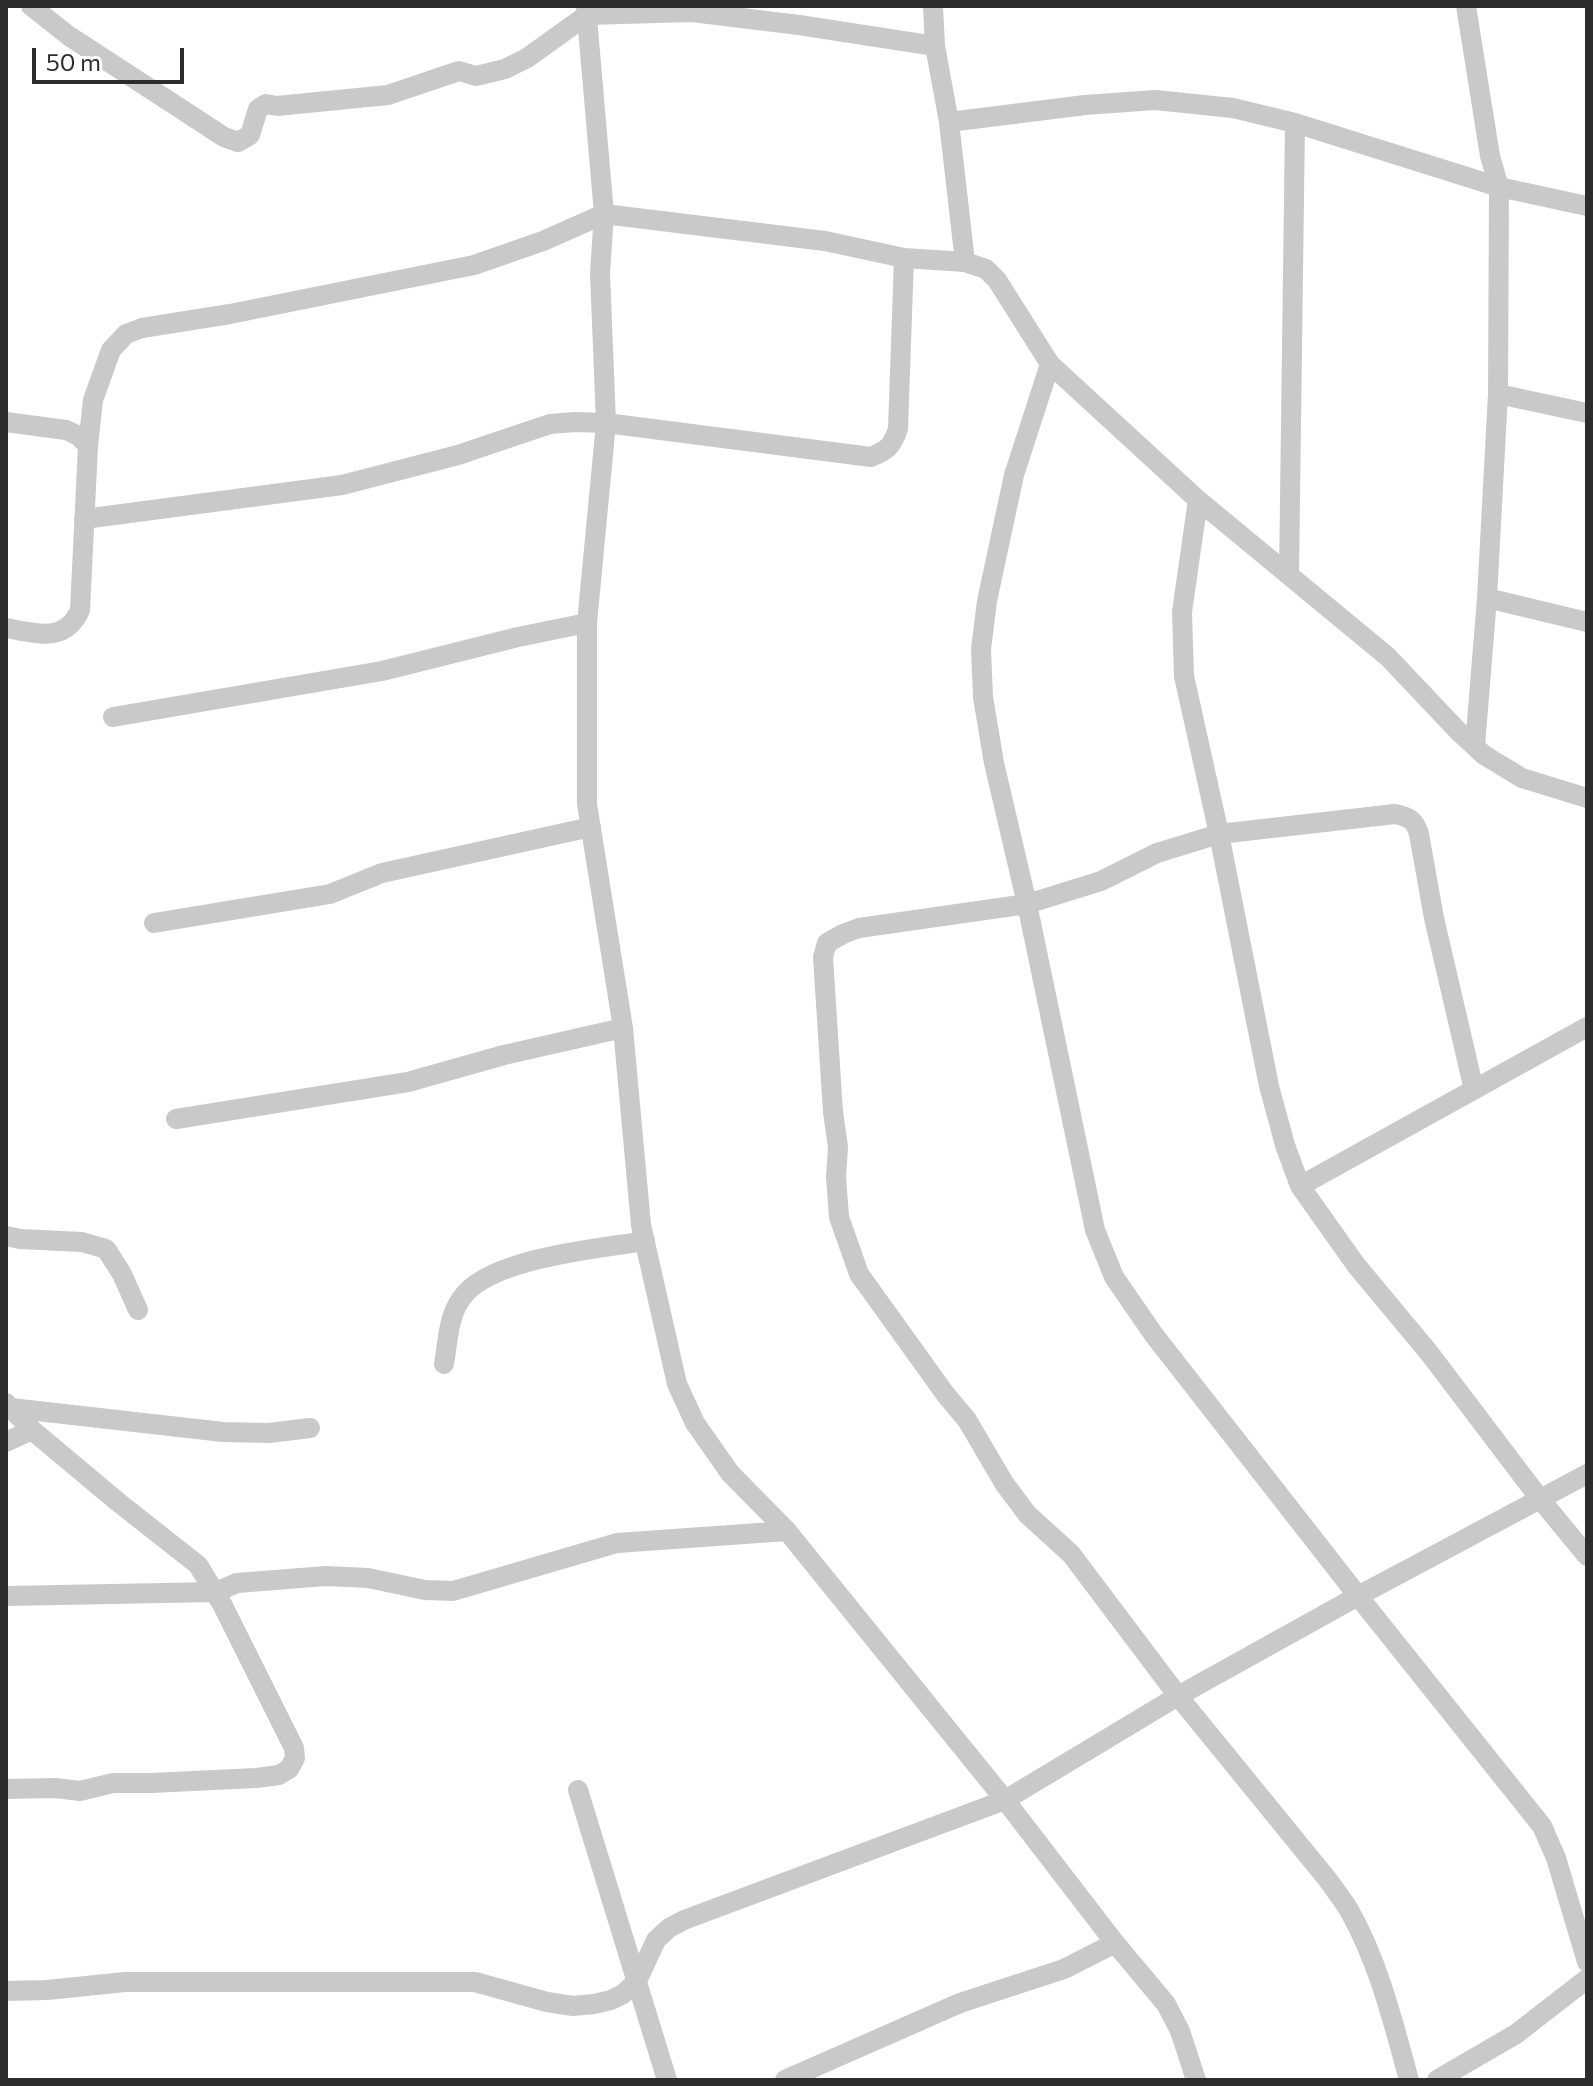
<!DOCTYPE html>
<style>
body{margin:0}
#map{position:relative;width:1593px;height:2086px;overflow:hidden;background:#fff;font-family:Commissioner,sans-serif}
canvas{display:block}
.frame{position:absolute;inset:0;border:8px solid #2c2c2c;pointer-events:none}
.scale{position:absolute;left:32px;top:48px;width:152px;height:36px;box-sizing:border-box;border:4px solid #2c2c2c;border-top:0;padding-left:10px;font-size:24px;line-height:28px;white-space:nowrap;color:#2c2c2c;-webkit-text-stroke:6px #fff;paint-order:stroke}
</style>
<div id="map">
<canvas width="1593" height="2086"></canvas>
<div class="frame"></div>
<div class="scale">50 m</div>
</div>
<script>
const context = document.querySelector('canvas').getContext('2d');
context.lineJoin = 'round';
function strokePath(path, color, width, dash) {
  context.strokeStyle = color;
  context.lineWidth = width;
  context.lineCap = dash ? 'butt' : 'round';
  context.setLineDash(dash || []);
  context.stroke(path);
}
strokePath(new Path2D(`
 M31 6 69 36 224 137 238 142 250 135 258 109 266 104 277 106 388 95 459 71 476 76 505 69 527 58 587 15 692 12 799 25 935 46
 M586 6 604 214 600 273 606 423 587 623V804L623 1028 641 1225 677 1384 695 1423 730 1473 787 1531 1005 1800 1115 1943 1166 2004 1180 2031 1196 2080
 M933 6 935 46 949 122
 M965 262 949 122 1085 105 1155 100 1233 108 1295 123
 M1050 364 1014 475 987 601 981 649 983 697 994 763 1027 904 1095 1230 1114 1277 1154 1335 1358 1596 1542 1826 1556 1858 1587 1962
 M1498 394 1499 187 1587 206
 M6 422 66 430 79 436 88 446
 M1198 500 1182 612 1184 676 1219 834 1269 1086 1285 1145 1300 1186 1587 1027
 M84 519 342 485 458 455 550 424 575 422 606 423 871 457C888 450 892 446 898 429L904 258
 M1289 575 1295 123 1499 187 1490 156 1466 6
 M1487 598 1498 394 1587 413
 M6 628C35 633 65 644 80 610L88 446 93 400 111 350 126 334 142 328 230 314 474 265 543 241 604 214 825 241 904 258 965 262 986 269 997 280 1050 364 1198 500 1388 657 1458 731 1484 755 1522 778 1587 798
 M113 717 382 671 518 637 587 623
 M1475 746 1487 598 1587 622
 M154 923 330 894 382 873 591 827
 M176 1119 408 1082 504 1055 623 1028
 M1300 1186 1356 1265 1430 1354 1540 1499 1587 1474
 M6 1236 20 1239 82 1242 106 1249 122 1274 138 1310
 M444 1364C448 1342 448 1317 461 1299 487 1258 598 1249 645 1241
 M6 1403 32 1430 118 1502 198 1565 222 1604 294 1748 295 1758 289 1769 279 1775 256 1778 151 1783H113L80 1791 55 1788 6 1789
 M11 1408 223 1432 269 1433 310 1428
 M6 1442 32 1430
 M6 1596 216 1592 237 1583 326 1576 368 1578 425 1590 453 1591 617 1543 787 1531
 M578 1790 667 2080
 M6 1991 47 1990 125 1982H475L547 2002 573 2006 594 2004 611 2000 623 1994 637 1981 656 1940 669 1928 684 1920 1005 1800 1178 1696 1358 1596 1540 1499 1587 1556
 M785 2080 960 2003 1064 1969 1115 1943
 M1409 2080C1393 2022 1379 1963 1349 1910 1343 1900 1335 1890 1328 1880L1178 1696 1071 1554 1027 1514 1004 1483 967 1420 946 1395 859 1274 839 1217 836 1177 838 1147 833 1112 823 957 827 943 843 934 859 928 1027 904 1101 881 1157 853 1219 834 1395 814C1409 817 1415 820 1419 834L1434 918 1474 1090
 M1437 2080 1516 2034 1587 1979`), '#c9c9c9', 20);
</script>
